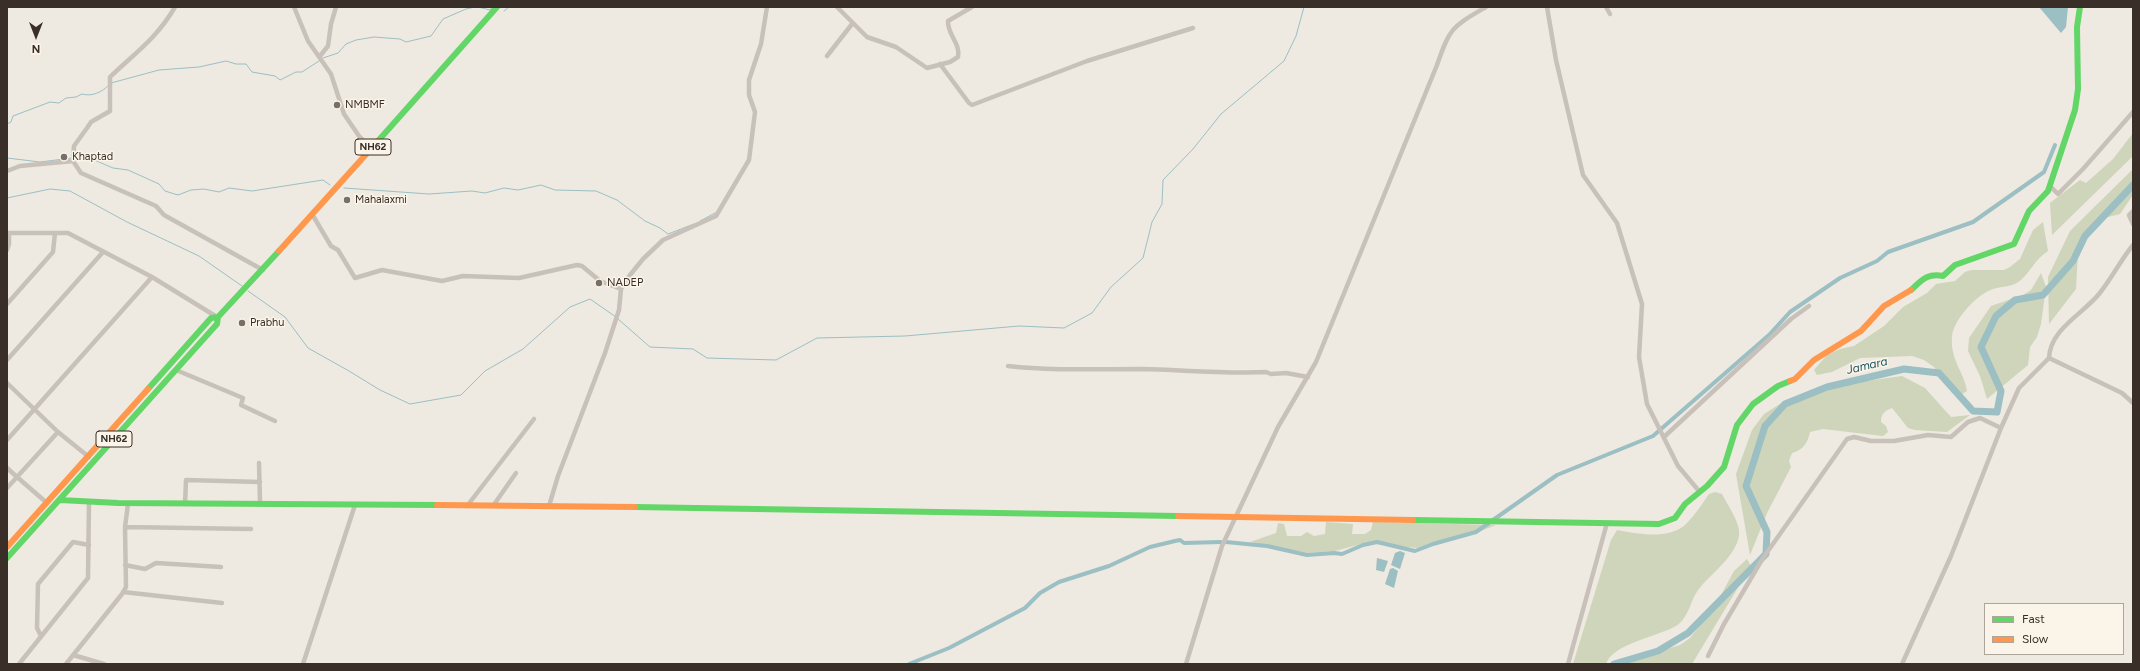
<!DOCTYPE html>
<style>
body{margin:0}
#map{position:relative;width:2140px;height:671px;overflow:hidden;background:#eee9e1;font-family:Figtree,sans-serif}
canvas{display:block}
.frame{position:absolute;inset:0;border:8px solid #392e28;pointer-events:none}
.legend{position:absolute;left:1984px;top:603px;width:140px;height:52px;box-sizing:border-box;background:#fbf4e8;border:1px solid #ada59b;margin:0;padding:5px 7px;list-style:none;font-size:12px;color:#392e28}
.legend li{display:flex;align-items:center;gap:8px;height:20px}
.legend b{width:20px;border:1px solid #ada59b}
.north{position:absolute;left:16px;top:16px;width:40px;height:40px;-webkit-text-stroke:3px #fbf4e8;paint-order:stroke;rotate:180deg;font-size:11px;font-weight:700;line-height:16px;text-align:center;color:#392e28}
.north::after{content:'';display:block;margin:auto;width:14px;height:18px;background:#392e28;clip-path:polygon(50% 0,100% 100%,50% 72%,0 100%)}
</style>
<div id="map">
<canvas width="2140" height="671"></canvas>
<div class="frame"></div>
<ul class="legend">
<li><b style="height:5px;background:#63d668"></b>Fast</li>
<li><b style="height:5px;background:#ff974d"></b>Slow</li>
</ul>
<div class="north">N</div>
</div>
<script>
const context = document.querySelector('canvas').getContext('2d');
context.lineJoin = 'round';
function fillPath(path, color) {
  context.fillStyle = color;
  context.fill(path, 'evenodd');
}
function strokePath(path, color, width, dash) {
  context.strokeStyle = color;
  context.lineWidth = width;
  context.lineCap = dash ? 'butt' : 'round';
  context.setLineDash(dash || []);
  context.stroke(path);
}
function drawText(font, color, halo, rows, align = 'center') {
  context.font = font + ' Figtree,sans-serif';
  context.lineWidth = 3;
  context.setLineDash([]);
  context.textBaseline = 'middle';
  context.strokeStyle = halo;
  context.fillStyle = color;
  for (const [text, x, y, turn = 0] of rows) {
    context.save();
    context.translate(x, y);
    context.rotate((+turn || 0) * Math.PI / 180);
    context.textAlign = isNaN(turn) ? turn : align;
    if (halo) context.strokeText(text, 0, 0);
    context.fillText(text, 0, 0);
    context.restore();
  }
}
fillPath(new Path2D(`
 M2133 133V156L2052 235 2050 203 2080 180 2086 183 2113 159Z
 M2133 169V195L2120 214 2100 219 2087 234 2078 252 2076 289 2049 324 2048 277 2070 231Z
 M2043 222 2048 251C2034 260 2032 270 2021 280 2013 287 2003 286 1993 289 1977 294 1954 319 1952 336 1950 361 1964 371 1967 391L1962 394 1946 383 1934 367 1924 360 1912 356 1860 358 1832 372 1817 375 1814 370 1827 355 1840 349 1854 346 1884 326 1903 307 1927 293 1936 284 1955 281 1965 272 1971 270H2004L2010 267 2020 259 2033 230Z
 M2041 273 2046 287 2041 324 2037 337 2030 347 2028 365 1987 399 1980 376 1968 351 1969 338 1991 306 2023 295 2031 290Z
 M1902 376 1925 388 1951 417 1970 415 1947 432 1915 430 1908 428 1892 408C1884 411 1881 414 1881 422L1886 426 1888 432 1883 436 1823 429 1810 432C1807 444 1804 449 1792 453L1789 461 1791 467 1767 513 1750 555 1736 474 1752 430 1764 414 1786 400 1837 385Z
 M1715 492 1722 494C1727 504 1735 515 1738 526 1746 549 1710 574 1698 590 1690 601 1689 618 1676 626 1659 636 1612 644 1606 664H1573L1611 540 1617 530C1637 534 1670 540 1686 524 1695 515 1702 504 1709 494Z
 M1326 522 1353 524 1352 534H1365L1371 530 1373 522 1496 525 1465 537 1448 539 1418 548 1365 543 1335 551 1307 553 1250 542 1276 533 1278 523 1284 524 1287 536H1301L1307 532 1314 536 1325 534Z
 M1747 559 1751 566 1692 664H1628L1643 656 1680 645 1690 638 1715 606 1734 571Z`), '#ced5ba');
fillPath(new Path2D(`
 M2039 7H2068L2066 27 2061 33Z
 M1400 551 1405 553 1400 569 1391 565 1395 553Z
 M1377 558 1388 561 1384 572 1376 570Z
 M1393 568 1398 571 1394 588 1385 584 1390 569Z`), '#9bbfc2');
strokePath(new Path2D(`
 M478 7 490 10 492 7
 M504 11 509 7
 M323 58 338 53 346 44 356 40 374 37 400 39 406 42 431 36 443 19 466 9 475 7
 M111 83 159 70 199 67 226 61 236 64H246L252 72 275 76 280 80 296 72H302L319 61
 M7 124 11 122 13 116 50 102 59 103 66 98 76 97 82 94C92 97 102 92 109 85
 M7 158 40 162 72 158
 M75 158 85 156 113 168 128 170 159 184 165 191 178 195 191 190 204 189 219 192 229 188 252 191 323 180 330 185
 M344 188 429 194 472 191 485 193 504 188 518 190 541 185 555 190 596 191 617 200 645 221 660 228 668 234 694 224
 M7 198 50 189 70 191 127 222 199 256 242 286
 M700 221 715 213
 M248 291 285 317 308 348 349 371 380 390 410 404 461 395 485 371 523 349 570 307 590 299 616 317
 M618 319 650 347 693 349 707 358 776 360 817 338 905 336 1019 326 1064 328 1092 313 1111 287 1143 258 1152 222 1162 204 1163 180 1193 149 1221 114 1284 61 1296 36 1304 7
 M2131 664 2133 663`), '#9bbfc2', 1);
strokePath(new Path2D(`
 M1226 542 1267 546 1307 555 1334 553 1342 554 1363 545 1377 542 1415 551 1433 544 1476 532 1557 475 1653 436 1769 335 1790 312 1840 278 1877 261 1888 252 1973 222 2044 172 2055 145
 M909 664 949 648 1025 608 1040 593 1059 582 1109 566 1150 547 1175 541 1180 540 1184 543 1221 542`), '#9bbfc2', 4);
strokePath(new Path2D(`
 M1614 664 1658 651 1688 633 1766 554 1767 532 1746 486 1765 426 1785 404 1827 387 1904 369 1939 373 1973 411 1997 412 2001 391 1981 347 1996 316 2015 300 2043 295 2073 261 2085 236 2133 185`), '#9bbfc2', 7);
strokePath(new Path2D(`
 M294 7 308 41 331 74 344 114 359 136 371 148
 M837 7 867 37 896 47 927 68 950 62 958 57C961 44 947 34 948 21L972 7
 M1547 7 1556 60 1583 175 1617 223 1642 304 1639 357 1647 404 1678 466 1699 491
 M1606 7 1610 14
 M320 56 328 46 331 24 336 7
 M827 56 852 24
 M940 64 969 103 972 105 1087 61 1193 28
 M73 161 81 173 156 206 164 215 263 270
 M7 171 20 166 73 161 74 146 87 128 91 122 110 111V77C135 53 157 38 175 7
 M2050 186 2058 194 2083 169 2133 112
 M2133 211 2129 215 2133 224
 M312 214 331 246 338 250 355 278 382 270 442 281 463 276 519 278 577 265 582 266 600 281 621 289
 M7 233H68L152 277 217 317
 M7 250 9 244V233
 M7 304 53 252 55 233
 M2049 358C2050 329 2083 314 2099 294 2112 278 2120 261 2133 245
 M7 360 103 252
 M1008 366C1052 371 1097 369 1142 369 1184 370 1225 374 1266 372L1271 374 1286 373 1308 377
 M176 370 243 398 241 405 275 421
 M7 383 58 432 89 457
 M1664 437 1791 319 1809 306
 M7 440 152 277
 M259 463 260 502
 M7 468 17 477 58 432
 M7 488 17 477 47 503
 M185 504 186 480 260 482
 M467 506 534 419
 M493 506 516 473
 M549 506 558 476 605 353 619 310 621 289 630 275 643 259 663 240 716 216 749 160 755 112 749 95V80L761 44 767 7
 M125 527 251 529
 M125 565 145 569 156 563 221 567
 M123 592 222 603
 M41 636 37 628 38 584 73 542 89 545
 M73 655 104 664
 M1708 656 1724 624 1763 558 1847 439 1854 437 1871 441H1894L1928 435 1951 437 1968 422 1980 418 2001 428
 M19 664 88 578 89 502
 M66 664 122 594 126 587 125 527 128 504
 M303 664 355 505
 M1186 664 1222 546 1278 427 1316 362 1437 65C1450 27 1452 27 1486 7
 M1568 664 1607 523
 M1902 664 1951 556 2001 428 2019 388 2049 358 2122 393 2133 403`), '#c8c1ba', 4.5);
strokePath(new Path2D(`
 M378 141 497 7
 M1911 290C1922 280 1927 273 1943 276L1955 265 2014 244 2029 211 2048 191 2075 110 2078 89 2077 27 2080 7
 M148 389 211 318 218 317
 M60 500 118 503 437 505
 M635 507 1178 516
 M1413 520 1659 524 1675 518 1685 504 1707 486 1724 467 1737 425 1753 404 1778 386 1790 381
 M7 558 217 324 218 317 279 251`), '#63d668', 6);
strokePath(new Path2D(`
 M279 251 378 141
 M1790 381 1795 379 1814 360 1861 331 1884 306 1911 290
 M437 505 635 507
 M1178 516 1413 520
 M7 547 148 389`), '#ff974d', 6);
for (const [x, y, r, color] of [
 [337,105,4,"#786f69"],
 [64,157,4,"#786f69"],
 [347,200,4,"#786f69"],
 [599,283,4,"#786f69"],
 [242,323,4,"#786f69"]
]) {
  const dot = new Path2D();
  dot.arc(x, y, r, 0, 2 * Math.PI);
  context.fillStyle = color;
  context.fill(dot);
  strokePath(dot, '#fbf4e8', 1.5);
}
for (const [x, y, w] of [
 [373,147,36],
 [114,439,36]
]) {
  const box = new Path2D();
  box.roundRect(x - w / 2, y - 8, w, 16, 3);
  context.fillStyle = '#fbf4e8';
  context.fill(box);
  strokePath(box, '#392e28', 1);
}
drawText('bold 10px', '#392e28', null, [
 ["NH62",373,147],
 ["NH62",114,439]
]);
drawText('11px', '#392e28', '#fbf4e8', [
 ["NMBMF",345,105],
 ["Khaptad",72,157],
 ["Mahalaxmi",355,200],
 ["NADEP",607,283],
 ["Prabhu",250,323]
], 'left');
drawText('italic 12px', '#19555e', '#fbf4e8', [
 ["Jamara",1867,366,-13]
]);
</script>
